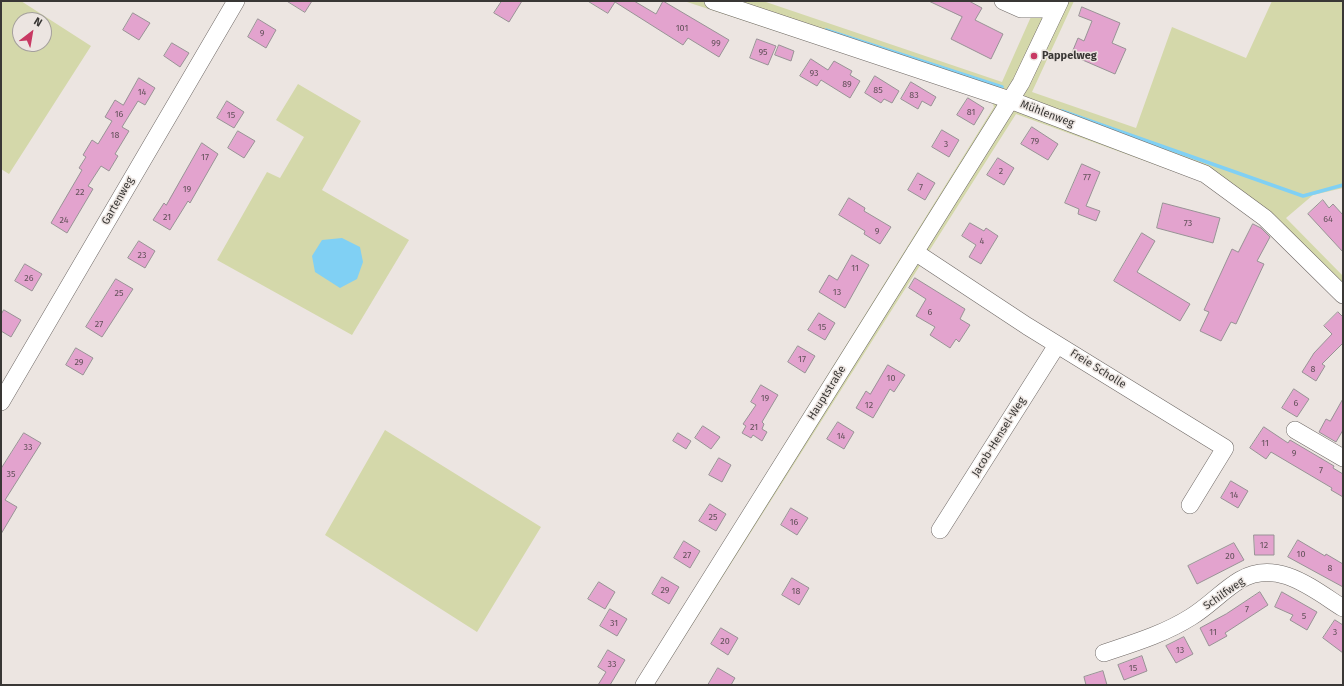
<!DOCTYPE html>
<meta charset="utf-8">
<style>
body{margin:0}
#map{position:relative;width:1344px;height:686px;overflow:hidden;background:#ece5e1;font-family:"Fira Sans",sans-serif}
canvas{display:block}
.frame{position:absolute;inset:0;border:2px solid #393735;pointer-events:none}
.north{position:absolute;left:12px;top:12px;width:40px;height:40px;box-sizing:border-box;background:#ece5e1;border:1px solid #a49f9c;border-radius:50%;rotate:31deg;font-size:11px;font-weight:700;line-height:16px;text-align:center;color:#393735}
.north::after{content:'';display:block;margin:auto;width:14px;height:18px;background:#c83963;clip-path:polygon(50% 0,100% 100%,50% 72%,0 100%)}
</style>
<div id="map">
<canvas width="1344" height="686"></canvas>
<div class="frame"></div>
<div class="north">N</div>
</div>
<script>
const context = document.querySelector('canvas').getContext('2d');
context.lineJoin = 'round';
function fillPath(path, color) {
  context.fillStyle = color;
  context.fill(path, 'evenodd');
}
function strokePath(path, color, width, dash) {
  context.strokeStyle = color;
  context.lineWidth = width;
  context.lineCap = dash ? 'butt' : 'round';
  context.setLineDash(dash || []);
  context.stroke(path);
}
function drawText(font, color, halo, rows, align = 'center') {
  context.font = font + ' "Fira Sans",sans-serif';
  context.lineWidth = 3;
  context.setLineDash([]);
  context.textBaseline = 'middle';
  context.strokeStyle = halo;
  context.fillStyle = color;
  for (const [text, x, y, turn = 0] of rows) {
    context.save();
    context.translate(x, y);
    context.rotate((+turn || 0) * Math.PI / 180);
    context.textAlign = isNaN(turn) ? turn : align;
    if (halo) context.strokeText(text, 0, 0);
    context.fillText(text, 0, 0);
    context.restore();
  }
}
fillPath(new Path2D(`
 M1 1H21L91 46 9 174 1 169ZM20 20H44V44H20Z
 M684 1H763L1002 82 1038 1H1074L1032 92 1136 128 1172 27 1246 58 1272 1H1343V188L1313 195 1286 218 1343 276V303L1273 234 1200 181 1016 114 654 685H635L994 107 992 102Z
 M298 84 361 121 322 190 409 240 352 335 217 260 267 172 280 178 304 137 276 120Z
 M385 430 541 527 477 632 325 535Z`), '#d4d8aa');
fillPath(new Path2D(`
 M342 238 360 247 363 262 357 279 340 288 315 272 312 256 322 240Z`), '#80d0f4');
strokePath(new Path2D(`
 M826 30 1002 87
 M1062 111 1303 196 1343 185`), '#80d0f4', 3.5);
const building = new Path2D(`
 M287 1H312L305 12Z
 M502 1H522L509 22 494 13Z
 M588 1H634L656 14 663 1 729 40 719 57 688 38 683 45 615 2 608 13Z
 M929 1H969L982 8 975 20 1003 34 991 59 951 39 962 17Z
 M1082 7 1120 23 1112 43 1126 49 1115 74 1071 55 1078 38 1084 41 1092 21 1079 16Z
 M133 13 150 23 139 40 123 30Z
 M258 19 276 30 266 48 248 37Z
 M757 39 776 46 768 65 750 58Z
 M172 43 189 53 180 67 164 56Z
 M779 45 794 51 791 61 775 55Z
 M811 59 828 70 834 61 852 71 850 75 860 81 850 98 821 80 817 86 800 76Z
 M875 76 899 91 892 103 884 99 881 103 865 93Z
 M139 78 155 88 145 105 138 101 122 127 129 131 115 154 118 156 109 171 101 166 88 186 93 189 67 233 51 223 82 170 79 168 86 157 83 155 92 140 98 144 112 121 105 117 115 100 123 105Z
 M911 82 936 97 931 106 922 101 918 109 901 99Z
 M968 98 984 108 974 125 957 115Z
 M227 101 244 112 234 128 217 118Z
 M1032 127 1058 144 1048 160 1021 144Z
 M942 130 959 140 949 157 932 147Z
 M238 131 255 141 244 158 228 148Z
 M202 143 218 154 190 203 188 201 170 230 153 220 164 203 166 205Z
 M998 158 1014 168 1004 185 987 175Z
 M1082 164 1100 172 1086 206 1100 211 1096 221 1078 214 1079 209 1065 203Z
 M918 173 935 183 925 200 908 190Z
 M849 198 865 208 864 211 891 227 880 244 864 234 865 231 839 215Z
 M1323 200 1329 208 1333 204 1343 215V252L1308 214Z
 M1163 203 1220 218 1213 243 1157 228Z
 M970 223 984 231 986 228 998 236 981 264 969 257 976 245 962 236Z
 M1253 224 1261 228 1270 237 1257 261 1264 264 1236 324 1231 322 1221 341 1200 331 1209 312 1204 310 1232 249 1238 252Z
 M1142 233 1155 241 1137 272 1190 304 1180 321 1114 281Z
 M139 241 155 251 145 268 128 258Z
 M852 255 869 265 845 308 819 292 829 275 837 280Z
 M25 264 42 274 32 291 15 281Z
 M915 278 965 309 960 319 970 325 959 342 956 339 950 348 930 335 935 327 916 316 926 299 909 288Z
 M116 279 133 289 102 337 86 327Z
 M4 310 21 320 11 337 1 331V315Z
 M1338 312 1343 317V343L1322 364 1325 366 1316 381 1302 372 1314 353 1332 334 1324 326Z
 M819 313 835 323 825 340 808 330Z
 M798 346 815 356 805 373 788 362Z
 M76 348 93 358 83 375 66 365Z
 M888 365 905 375 894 392 890 389 873 418 856 408 866 391 870 394Z
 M761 385 778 395 762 422 764 424 762 429 767 432 762 441 753 435 751 438 742 433 746 426 743 424 756 405 751 402Z
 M1294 389 1309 399 1297 417 1282 408Z
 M1343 399V430L1336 442 1319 432 1326 419 1330 421Z
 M838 422 854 432 844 449 827 439Z
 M703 426 720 437 711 449 695 438Z
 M1264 427 1288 443 1290 440 1334 466 1333 468 1343 474V497L1331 490 1332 488 1271 452 1266 459 1250 448Z
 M24 433 41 443 5 500 17 507 1 534V469Z
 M678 433 691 441 686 449 673 441Z
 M719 458 731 465 722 482 709 475Z
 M1231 481 1248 491 1238 508 1221 498Z
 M710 504 726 514 716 531 699 521Z
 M791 508 808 518 797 535 781 525Z
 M1254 535H1274V555H1255Z
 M1298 540 1325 556 1326 554 1343 564V587L1288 557Z
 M684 541 700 551 690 568 674 558Z
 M1234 543 1244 560 1197 584 1188 566Z
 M662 577 679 587 669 604 652 594Z
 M792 578 809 588 799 605 782 595Z
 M599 582 615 592 605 609 588 599Z
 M1260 592 1268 605 1225 633 1227 636 1209 646 1200 628 1226 614Z
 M1282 592 1317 612 1307 630 1290 620 1293 615 1275 607Z
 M610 609 627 619 617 636 600 626Z
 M1335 620 1343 625V653L1323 638Z
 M721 628 738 638 728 655 711 644Z
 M1184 637 1193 654 1176 663 1166 646Z
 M608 650 625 660 610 685H598L606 672 598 667Z
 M1142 656 1147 671 1124 680 1118 665Z
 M718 668 735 678 731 685H708Z
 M1103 671 1107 685H1086L1084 677Z`);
fillPath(building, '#e3a3ce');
strokePath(building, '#989295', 1);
const minor = new Path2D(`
 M713 1 1010 100 1205 174 1265 218 1343 295
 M1003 1 1021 9H1056
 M915 252 1027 326 1225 448 1190 505
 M1 402 236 1
 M1295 430 1343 458
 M940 530 1057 345
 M1104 653C1134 643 1164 634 1191 617 1209 606 1223 590 1240 580 1277 558 1313 589 1343 608
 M644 685 1021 83 1060 1`);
strokePath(minor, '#6e6865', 18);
strokePath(minor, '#fff', 17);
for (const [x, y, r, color] of [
 [1034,56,4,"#c83963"]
]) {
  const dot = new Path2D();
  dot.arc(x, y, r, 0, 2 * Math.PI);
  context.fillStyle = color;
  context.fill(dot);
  strokePath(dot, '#ece5e1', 1.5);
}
drawText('9px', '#64525b', null, [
 ["101",682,28],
 ["9",262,33],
 ["99",716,43],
 ["95",763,52],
 ["93",814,73],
 ["89",847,84],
 ["85",878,90],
 ["14",142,92],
 ["83",914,95],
 ["81",971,112],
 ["16",119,114],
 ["15",231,115],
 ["18",115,135],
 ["79",1035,141],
 ["3",946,144],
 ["17",205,157],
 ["2",1001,171],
 ["77",1087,177],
 ["7",921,187],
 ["19",187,189],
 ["22",80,192],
 ["21",167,217],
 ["64",1328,219],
 ["24",64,220],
 ["73",1188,223],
 ["9",877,231],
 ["4",982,241],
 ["23",142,255],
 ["11",855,268],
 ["26",29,278],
 ["13",837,292],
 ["25",119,293],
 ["6",930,312],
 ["27",99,324],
 ["15",822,327],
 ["17",802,359],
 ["29",79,362],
 ["8",1313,369],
 ["10",891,378],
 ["19",765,398],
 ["6",1296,403],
 ["12",869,405],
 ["21",754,427],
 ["14",841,436],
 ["11",1265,443],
 ["33",28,447],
 ["9",1294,453],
 ["7",1321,470],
 ["35",11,474],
 ["14",1234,495],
 ["25",713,517],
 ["16",794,522],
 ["12",1264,545],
 ["10",1301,554],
 ["27",687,555],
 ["20",1230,556],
 ["8",1330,568],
 ["29",665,590],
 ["18",796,591],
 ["7",1247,609],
 ["5",1304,616],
 ["31",614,623],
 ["11",1213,632],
 ["3",1335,632],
 ["20",725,641],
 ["13",1180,650],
 ["33",612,664],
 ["15",1133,668]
]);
drawText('bold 11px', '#393735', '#ece5e1', [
 ["Pappelweg",1042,56]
], 'left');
drawText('11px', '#393735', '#ece5e1', [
 ["Mühlenweg",1047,114,21],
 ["Gartenweg",118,201,-60],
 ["Freie Scholle",1098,369,32],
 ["Hauptstraße",827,393,-58],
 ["Jacob-Hensel-Weg",999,437,-58],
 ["Schilfweg",1224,594,-35]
]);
</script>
